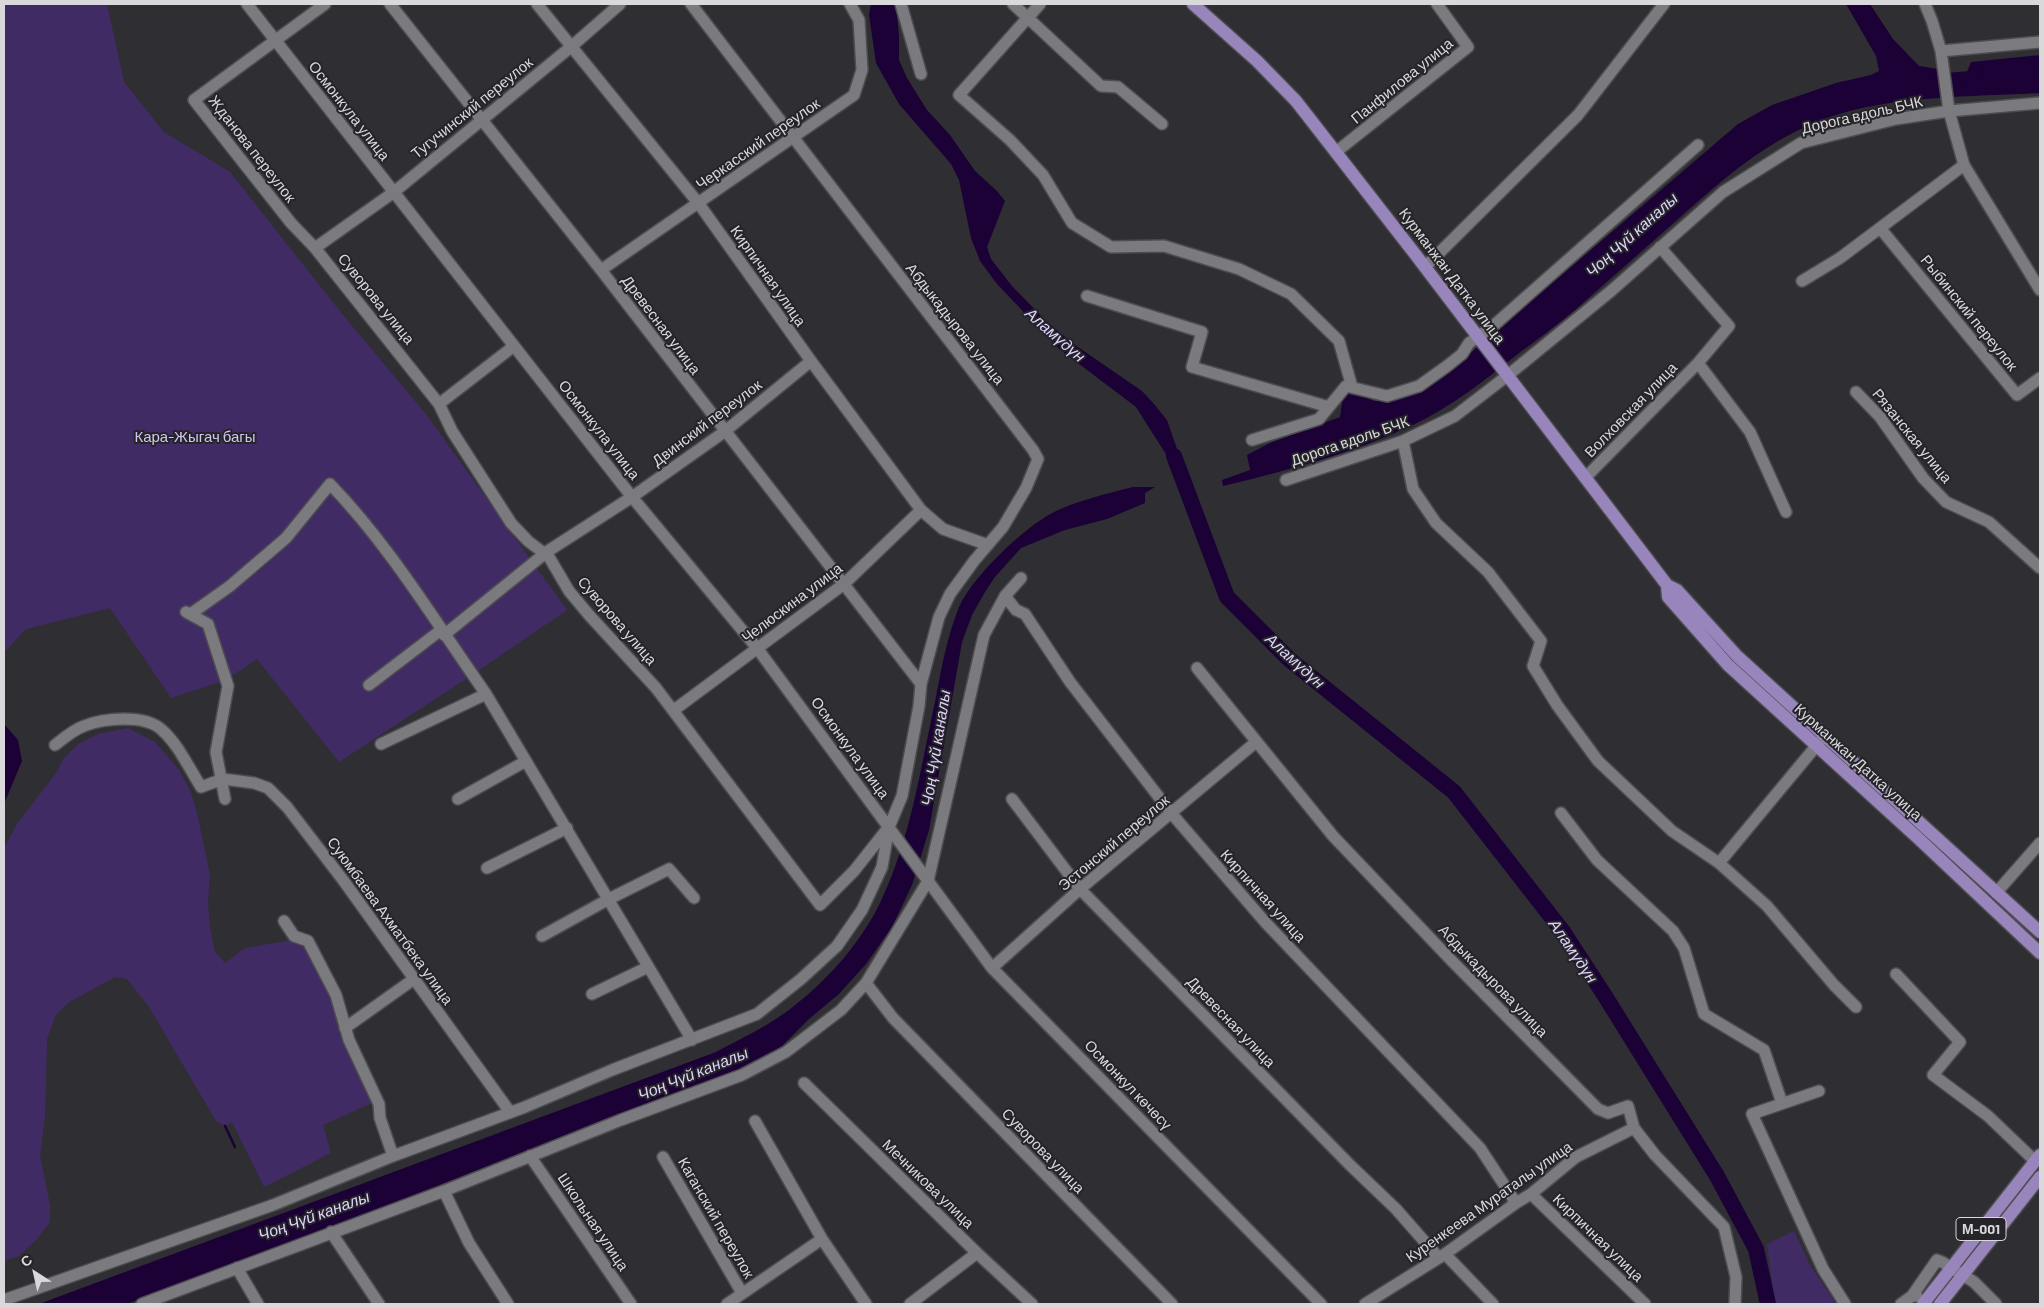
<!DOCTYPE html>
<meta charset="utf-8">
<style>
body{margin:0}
#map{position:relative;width:2044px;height:1308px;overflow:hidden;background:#2f2e33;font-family:Barlow,sans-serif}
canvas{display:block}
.frame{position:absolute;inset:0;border:5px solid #d9d8db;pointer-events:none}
.north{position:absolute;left:10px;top:1248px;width:50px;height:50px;-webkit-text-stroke:4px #252429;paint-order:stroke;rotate:325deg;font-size:14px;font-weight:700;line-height:20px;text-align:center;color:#d9d8db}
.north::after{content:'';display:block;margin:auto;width:18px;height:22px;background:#d9d8db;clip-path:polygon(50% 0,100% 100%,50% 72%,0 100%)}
</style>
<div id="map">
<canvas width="2044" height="1308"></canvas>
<div class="frame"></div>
<div class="north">С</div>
</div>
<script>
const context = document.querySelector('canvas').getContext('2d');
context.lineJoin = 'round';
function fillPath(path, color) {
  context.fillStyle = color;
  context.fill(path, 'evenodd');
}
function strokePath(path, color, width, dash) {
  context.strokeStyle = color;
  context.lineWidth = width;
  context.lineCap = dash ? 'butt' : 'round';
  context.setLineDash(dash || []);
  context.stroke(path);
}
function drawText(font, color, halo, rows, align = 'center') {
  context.font = font + ' Barlow,sans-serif';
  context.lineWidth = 4;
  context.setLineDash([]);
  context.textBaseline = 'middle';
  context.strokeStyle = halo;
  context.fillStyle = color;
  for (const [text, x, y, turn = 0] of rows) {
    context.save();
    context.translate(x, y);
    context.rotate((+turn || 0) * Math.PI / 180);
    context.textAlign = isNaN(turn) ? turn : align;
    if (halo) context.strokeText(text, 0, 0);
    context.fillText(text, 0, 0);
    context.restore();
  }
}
fillPath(new Path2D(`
 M4 4H107L124 82 164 132 230 172 343 315 425 413 567 610 475 673 339 762 257 659 226 680 171 698 110 608 26 629 4 653Z
 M128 728 155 742 180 771 191 793 197 813 210 875 208 901 210 928 215 952 225 963 245 948 292 940 311 952 331 992 372 1103 323 1125 331 1153 264 1187 232 1122 225 1126 216 1121 149 1007 127 979 115 977 68 1003 56 1015 47 1039 45 1117 40 1155 50 1205V1222L37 1239 19 1256 4 1261V848L17 824 56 773 63 759 78 744 98 734Z
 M1794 1231 1810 1265 1836 1304H1775L1767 1244Z`), '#412b65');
fillPath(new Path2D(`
 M871 4H896L899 37V60L907 78 927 110 950 135 975 171 997 191 1005 201 987 247 991 259 1012 286 1046 321 1075 345 1142 391 1154 404 1167 420 1186 475 1176 477 1169 459 1136 407 1058 348 997 284 980 261 971 238 959 180 951 164 899 104 876 63 869 15Z
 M1846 4H1870L1893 39 1919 66 1938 69 1939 82 1965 77 1971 62 2040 55V93C1971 97 1892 95 1827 118 1768 139 1723 179 1677 220 1643 250 1609 280 1575 310 1557 325 1538 339 1519 353 1485 380 1450 408 1411 426 1351 453 1287 471 1223 486L1222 480 1250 470 1247 455 1270 443 1340 417 1343 396 1347 393 1359 394 1374 401H1382L1401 394 1460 362 1738 124 1772 105 1836 83 1871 75 1879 71 1876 56Z
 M1133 487H1155L1145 493V503L1107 519 1065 530 1021 548 995 577 985 592 972 615 962 642 929 830 912 885 892 927 866 964 839 994 809 1019 775 1053 733 1073 127 1304H39L716 1052C738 1040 762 1029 782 1015 821 987 857 949 879 905 910 842 920 771 935 702 941 670 947 637 959 607 973 576 1023 528 1054 512 1079 500 1106 494 1133 487Z
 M4 724 18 740 22 761 4 804Z`), '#1b0136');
strokePath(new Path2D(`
 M225 1126 235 1147`), '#1b0136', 2.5);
strokePath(new Path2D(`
 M1938 78 1978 75`), '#1b0136', 9);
strokePath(new Path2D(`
 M1174 456 1227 597 1290 660 1454 792 1564 933 1605 996 1717 1176 1756 1249 1768 1304`), '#1b0136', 16);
const minor = new Path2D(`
 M247 4 632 497 757 648 992 968 1321 1304
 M325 4 194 100 291 223 315 248 439 404 452 431 511 523 528 541 549 557 569 591 589 615 656 688 820 905 854 871 888 828
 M537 4 699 204 811 361 921 510 943 529 988 545
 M691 4 1033 450 1038 459 1026 488 1003 527 974 561 950 594 939 617 921 684
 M901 4 921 74
 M1013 4 1101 86 1118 87 1162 124
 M1040 4 959 95 1010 140 1043 175 1072 223 1111 247 1164 246 1239 269 1291 294 1339 341 1352 387
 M1925 4 1932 21 1941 51 1949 111 1964 165 2040 290
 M1941 51 2040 42
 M1336 152 1468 47 1437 4
 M1880 228 2017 395 2040 378
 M315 248 394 192 572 46 620 4
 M1425 267 1578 115 1664 4
 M601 270 854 95 862 70 859 20 850 4
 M1802 281 1840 258 1964 165
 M1087 296 1202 332 1192 367 1329 407
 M1698 363 1750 432 1786 512
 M1856 392 1880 417 1923 478 1946 502 1989 522 2040 568
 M439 404 514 346
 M1252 440 1319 419 1346 386 1387 396 1419 386 1447 366 1462 354 1469 343 1493 326 1698 145
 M1403 441 1413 489 1436 523 1488 572 1541 641 1533 666 1557 705 1598 761 1672 831 1719 863 1767 906 1834 985 1856 1007
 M1585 478 1698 363 1729 326 1660 247
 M1286 480 1403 441 1455 416 1507 376 1611 291 1723 192 1801 143 1896 119 1949 111 2040 103
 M1005 596 1016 610 1025 614 1070 682 1172 814 1265 922 1480 1148 1516 1203
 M186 612 208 624 228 686 216 752 225 799
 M192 613 230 586 286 538 330 484C390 546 436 623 486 694
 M444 635 548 551 632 497 724 432 811 361
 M1197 668 1333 836 1450 959 1598 1109 1608 1113 1628 1106 1634 1128 1655 1155 1724 1227 1736 1277 1735 1304
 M369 685 441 630
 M674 710 844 584 921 510
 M381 744 486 694 692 1040
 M55 745C64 738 73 730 84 726 104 718 145 714 162 730 178 744 189 768 201 787L223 779 254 783 268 788 287 807 343 880 510 1112
 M458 799 526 761
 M1012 799 1080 889 1350 1165 1396 1209 1439 1258
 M1561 813 1597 860 1673 931 1684 948 1704 1014 1764 1050 1782 1103
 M1719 863 1822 739
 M487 868 567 828
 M1996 893 2040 843
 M284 921 294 936 308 941 336 995 349 1040 379 1104 380 1118 393 1156
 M542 936 609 899 669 869 694 898
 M992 968 1080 889 1256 742
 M1896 974 1960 1042 1933 1075 1988 1116 2035 1161
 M866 983 893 1018 1172 1304
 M592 994 648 967
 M345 1028 414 979
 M804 1083 977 1253 1032 1304
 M1819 1091 1752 1114 1823 1269 1845 1304
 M755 1121 822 1239 866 1304
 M530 1156 631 1304
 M663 1157 742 1293
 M444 1191 469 1243 508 1304
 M1531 1194 1645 1304
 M331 1232 379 1304
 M1445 1254 1493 1304
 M237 1268 258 1304
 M1912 1296 1937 1260 1942 1262 1974 1282 1996 1304
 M4 1300 273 1205 393 1156 525 1107 612 1070 757 1014 801 979 837 946 862 910 882 867 889 827 902 796 919 706 921 684 601 270 390 4
 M142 1304 444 1191 621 1120 742 1075 786 1052 841 1010 866 983 928 881 984 635 1005 596 1021 578
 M727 1304 822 1239
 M910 1304 977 1253
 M1365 1304 1445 1254 1516 1203 1531 1194 1576 1157 1634 1128
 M1901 1304 1912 1296H1917`);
const major = new Path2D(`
 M1193 4 1257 61 1296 101 1415 254 1667 585 1677 590 1737 656 2040 932
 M1667 585 1668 597 1728 665 1919 839 2040 953
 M1923 1304 2040 1155
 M1940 1304 2040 1177`);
strokePath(minor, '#4d4c50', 14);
strokePath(major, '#4d4c50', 15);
strokePath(minor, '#7b7a7f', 11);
strokePath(major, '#9885bb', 12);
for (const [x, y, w] of [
 [1981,1229,50]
]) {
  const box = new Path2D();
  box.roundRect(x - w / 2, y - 11.5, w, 23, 4);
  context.fillStyle = '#252429';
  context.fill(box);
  strokePath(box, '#d9d8db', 1);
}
drawText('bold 14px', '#d9d8db', null, [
 ["М-001",1981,1229]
]);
drawText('15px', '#d9d8db', '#252429', [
 ["Панфилова улица",1402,81,-39],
 ["Тугучинский переулок",472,108,-39],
 ["Осмонкула улица",349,111,52],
 ["Дорога вдоль БЧК",1862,115,-13],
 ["Черкасский переулок",758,144,-35],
 ["Жданова переулок",252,149,52],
 ["Кирпичная улица",768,276,55],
 ["Курманжан Датка улица",1452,276,53],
 ["Суворова улица",376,299,51],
 ["Рыбинский переулок",1969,313,51],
 ["Абдыкадырова улица",955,324,52],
 ["Древесная улица",661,325,53],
 ["Волховская улица",1631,410,-46],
 ["Двинский переулок",707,423,-37],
 ["Осмонкула улица",599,430,52],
 ["Рязанская улица",1912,436,51],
 ["Дорога вдоль БЧК",1350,441,-19],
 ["Челюскина улица",792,603,-37],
 ["Суворова улица",617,621,49],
 ["Осмонкула улица",850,748,54],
 ["Курманжан Датка улица",1858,762,42],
 ["Эстонский переулок",1114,843,-40],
 ["Кирпичная улица",1263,896,48],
 ["Суюмбаева Ахматбека улица",390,921,54],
 ["Абдыкадырова улица",1493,981,46],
 ["Древесная улица",1231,1022,46],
 ["Осмонкул көчөсү",1128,1085,46],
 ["Суворова улица",1043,1151,46],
 ["Мечникова улица",928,1184,44],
 ["Куренкеева Мураталы улица",1489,1202,-35],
 ["Каганский переулок",716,1218,60],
 ["Школьная улица",593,1222,56],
 ["Кирпичная улица",1598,1238,44]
]);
drawText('15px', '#d3c6f1', '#252429', [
 ["Кара-Жыгач багы",195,437]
]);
drawText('italic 16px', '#dfd2fd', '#252429', [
 ["Чоң Чүй каналы",1632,235,-42],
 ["Аламүдүн",1055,335,41],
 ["Аламүдүн",1295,661,42],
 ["Чоң Чүй каналы",936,748,-81],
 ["Аламүдүн",1573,951,56],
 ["Чоң Чүй каналы",693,1074,-22],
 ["Чоң Чүй каналы",314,1216,-20]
]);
</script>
